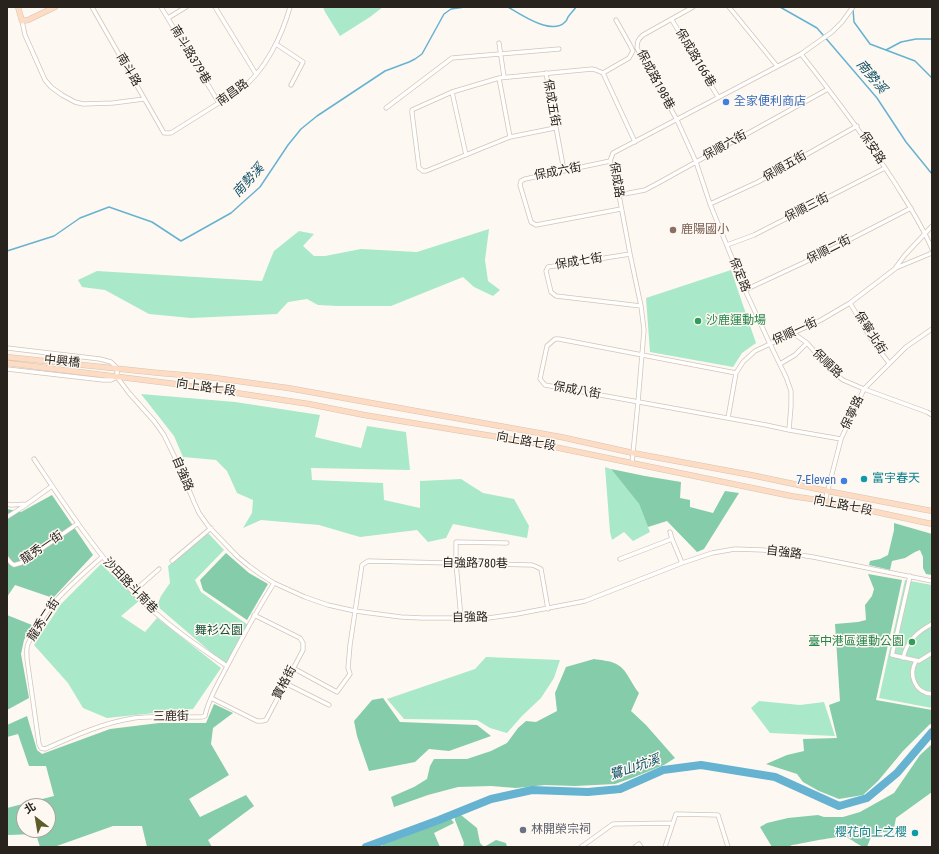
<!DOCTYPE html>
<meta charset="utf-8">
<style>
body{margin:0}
#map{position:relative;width:939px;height:854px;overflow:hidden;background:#fef8f2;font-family:"Roboto Condensed","Noto Sans TC",sans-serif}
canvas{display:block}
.frame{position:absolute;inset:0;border:8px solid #29231e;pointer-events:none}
.north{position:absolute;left:16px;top:798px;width:40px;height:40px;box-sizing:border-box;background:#fef8f2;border:1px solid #a9a39d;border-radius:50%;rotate:329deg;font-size:11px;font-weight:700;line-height:16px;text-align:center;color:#29231e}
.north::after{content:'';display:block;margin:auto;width:14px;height:18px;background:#5d5c29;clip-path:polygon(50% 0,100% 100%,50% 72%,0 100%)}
</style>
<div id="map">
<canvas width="939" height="854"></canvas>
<div class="frame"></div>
<div class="north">北</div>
</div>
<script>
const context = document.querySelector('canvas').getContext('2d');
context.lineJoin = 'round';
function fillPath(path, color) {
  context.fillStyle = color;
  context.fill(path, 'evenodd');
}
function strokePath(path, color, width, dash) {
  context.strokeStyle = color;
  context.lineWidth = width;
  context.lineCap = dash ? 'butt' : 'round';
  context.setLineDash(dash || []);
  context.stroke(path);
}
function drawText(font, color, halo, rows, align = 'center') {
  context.font = font + ' "Roboto Condensed","Noto Sans TC",sans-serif';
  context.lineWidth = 3;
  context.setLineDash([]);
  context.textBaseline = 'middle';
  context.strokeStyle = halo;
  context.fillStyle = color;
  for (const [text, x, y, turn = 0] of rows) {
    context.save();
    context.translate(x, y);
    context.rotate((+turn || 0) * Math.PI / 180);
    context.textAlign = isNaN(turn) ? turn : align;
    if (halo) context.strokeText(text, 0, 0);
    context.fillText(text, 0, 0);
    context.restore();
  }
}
fillPath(new Path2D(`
 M323 7H383L370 17 340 36 325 12Z
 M489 229 485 260 488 281 500 290 493 296 474 287 463 277 391 306H338L318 305 307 299 288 302 277 314 191 318 149 314 105 290 82 287 78 280 97 271 262 281 269 263 274 251 299 231 314 234 303 246 314 256H325L361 249 417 252Z
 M731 270 756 343 742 353 733 367 650 352 646 298Z
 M141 394 235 402 320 415 315 437 361 448 367 426 406 432 410 470 311 468 312 480 383 483 384 500 420 508V481L461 479 483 493 514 499 529 526 527 538 453 524 446 538 428 542 417 530 360 537 319 525 261 520 243 528 252 513 253 500 237 493 227 471 216 460 183 457 174 436Z
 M605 467 611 469 639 504 650 532 633 541 624 532 612 540 610 532Z
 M208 533 224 550 195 580 201 592 248 625 227 666 157 606 161 596 170 583 168 566Z
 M101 564 139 601 121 616 145 632 157 618 221 668 193 709 107 718 83 708 68 683 34 645 61 604Z
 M905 580 932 585V708L879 698Z
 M486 657 560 660 554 678 541 698 522 716 507 733 490 728 477 720 404 719 387 699 475 669Z
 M759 701 800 705 824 702 835 736 770 733 751 708Z`), '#a9e8c9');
fillPath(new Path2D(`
 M611 469 645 476 681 482 680 498 690 500V507L713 513 725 491 739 493 704 549 697 552 667 521 648 527 639 504Z
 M52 495 93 555 53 598 15 585 7 597V509L21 512Z
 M894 523 932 534V575L926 574 923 568V557L920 550 915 552 905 558 892 561 890 570 869 565 870 561 880 559 888 555 894 530Z
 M226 553 249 573 268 584 247 620 203 590 200 580Z
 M868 574 902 580 876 700 932 710V725L930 724 903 751 878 781 863 795 839 799 819 791 803 782 797 774 766 764 787 755 804 751 803 739 837 738 829 705 840 701 835 624 858 622 866 620 865 605 872 596 874 589Z
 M7 615 32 625 24 640 21 654 29 698 7 710Z
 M594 659C600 660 613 661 618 665 627 670 632 685 639 693L631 711 646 725 675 758 664 765 632 778 615 784 575 786 545 785 516 788 491 786 458 787 428 795 394 807 391 797 414 787 427 779 430 766 434 759H467L491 751 507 743 518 728 526 721 536 722 557 711 555 693 566 667Z
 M383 698 400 722 477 725 491 736 449 751 429 749 415 762 369 771 357 736 354 721 372 700Z
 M214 704 233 713 213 728 211 744 229 775 189 799 200 817 246 795 254 806 208 840 212 847H147L142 826H113L54 847H40L36 834 7 835V808L54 796 46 766H29L18 734 7 737V725L27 716 37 750 42 754 110 729 159 723H206ZM24 806H48V830H24Z
 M932 744V792L896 818 893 833 883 832 871 837 867 847C858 847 853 839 845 837 840 835 800 844 792 845L788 847H772L760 827 767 823 788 818 818 815 824 817H843L860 812 894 793 920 755Z
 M461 815 477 828 480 843 484 847 496 840 506 843 507 847H463L464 843 455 820V816Z
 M451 819 454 823 434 833 440 847H383L382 845Z`), '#84ccaa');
strokePath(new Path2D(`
 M508 7C520 14 552 36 565 22 567 21 567 19 568 17 571 13 574 10 576 7
 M780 7 817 28 877 98 906 142 932 174
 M853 9 854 22 870 44 915 61 932 78
 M886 50 901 42 916 39H932
 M7 251 54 236 80 218 109 207 152 222 181 241 231 213 260 187 288 145 301 129 317 116 385 71 409 62 415 59 422 54 444 14 451 9 465 7`), '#66b2d1', 1.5);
strokePath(new Path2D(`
 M366 847 439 820 491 799 532 790 588 792 620 789 663 770 701 765 775 777 839 806 867 798 897 773 932 732`), '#66b2d1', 8);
const street = new Path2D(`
 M92 7 164 133H171L241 89C265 71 282 36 290 7
 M161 7 219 103
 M215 7 256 74
 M693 7 643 35C638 39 637 42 637 48L677 120 696 162 710 204 745 290 770 344 786 377 791 391V406L789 430
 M729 7 777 66
 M168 18 186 7
 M672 20 718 97
 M22 21 25 35 45 80 51 87 62 95 75 102 83 104 113 103 144 99
 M499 43 504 77
 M276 44 303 62 291 85
 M801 54C834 96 866 138 895 183 908 204 922 225 932 249
 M546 73 564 171
 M603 73 629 58 633 51 630 45 616 20
 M499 78 510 137
 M452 92 466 155
 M386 108 452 58 559 49
 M555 128 510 137 426 171H423L419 168 412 113V110L414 109 452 92 499 78 592 69 596 70 603 73 635 142
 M610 161 525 179 521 181 520 185 531 222 536 225 621 209
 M619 195 645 190 660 182 696 162 828 89
 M710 204 758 182 825 144 857 126
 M727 245 754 235 885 168
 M630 254 548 267 546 271 551 292 556 296 641 306
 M896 267 905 255 932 226
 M745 290 818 256 911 208
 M850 303 873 342 889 363
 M793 333 807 343 833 372 843 380 864 389 927 412 932 415
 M7 348 100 359 111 362 117 368V377L129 393 154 421 164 435 179 466 194 502 199 513 209 527 238 557 249 566 260 574 274 583 305 597 328 605 355 611 401 617 422 618H488L517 614 585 601 682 563 712 553 735 549 763 550 786 553 813 557 932 581
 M780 364 795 355 807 343
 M7 369 103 380H111L117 377
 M736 373 559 339H555L547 346 540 379 545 385 766 425 789 430 841 439
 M728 418 736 373 743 362 755 351 821 320 850 303 896 268 932 253
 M34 459C65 505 94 550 132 591 160 620 193 643 227 666
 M632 463 638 402 644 330 641 306 630 254 619 195 610 161 613 153 801 54 832 32 842 22 853 7
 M825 501 841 439 864 389 906 347 932 329
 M7 504 11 505 27 504 52 486
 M7 517 26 505
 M670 532 672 539 682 563
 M102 557C75 581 41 609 28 644 26 648 27 654 27 659L39 744 41 748 45 749C74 736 102 723 134 718 156 715 179 717 202 717L205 716C208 701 216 687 223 674 239 643 256 612 274 583
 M7 558 11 563 14 565 21 563 77 524
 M620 559 672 539
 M172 561 211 528
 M910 576 892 655 919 661 932 653
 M133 592 159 569
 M461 618 456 563V542L507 543
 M903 658C907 641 917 632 932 624
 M916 661C908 675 915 693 932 694
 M293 668 337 692 350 674 348 668 350 645 362 565 368 561 532 565 537 567 541 569 548 609
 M285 683 329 705
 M211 698 257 721H262L266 720 303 650V643L300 638 254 615
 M581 847 613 824 673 823
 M635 847 639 844 641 847
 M665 847 676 814 718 815 728 847`);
const secondary = new Path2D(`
 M18 7 22 21 28 20 55 7
 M7 357 159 373 208 377 288 388 561 437 633 453 751 475 827 491 932 511
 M7 363 184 385 309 404 364 415 535 443 791 496 825 501 932 524`);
strokePath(street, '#d3c4b6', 5);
strokePath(secondary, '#d3c4b6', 6);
strokePath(street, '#fff', 3.5);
strokePath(secondary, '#fedcc3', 5);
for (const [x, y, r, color] of [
 [726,102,4,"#3f7fe0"],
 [673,230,4,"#8d6e63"],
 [698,321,4,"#2e9e5b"],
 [864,479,4,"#0f9aa8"],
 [844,481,4,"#3f7fe0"],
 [912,642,4,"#2e9e5b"],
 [523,830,4,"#6b7280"],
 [915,833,4,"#0f9aa8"]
]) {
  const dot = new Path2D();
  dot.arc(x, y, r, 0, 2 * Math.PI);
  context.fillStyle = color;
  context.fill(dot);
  strokePath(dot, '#fef8f2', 1.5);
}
drawText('12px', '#29231e', '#fef8f2', [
 ["南斗路379巷",190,55,59],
 ["保成路166巷",695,58,59],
 ["南斗路",128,70,60],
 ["保成路198巷",655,80,62],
 ["南昌路",233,93,-36],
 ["保成五街",551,103,80],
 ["保順六街",725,146,-29],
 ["保安路",872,148,56],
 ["保順五街",785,167,-30],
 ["保成六街",558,172,-11],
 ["保成路",616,180,80],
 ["保順三街",807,208,-27],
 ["保順二街",829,250,-27],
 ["保成七街",579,262,-9],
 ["保定路",739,275,68],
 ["保順一街",795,332,-25],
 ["保寧北街",870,333,57],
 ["中興橋",62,362,6],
 ["保順路",827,364,44],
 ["向上路七段",206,388,8],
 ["保成八街",577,391,10],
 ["保寧路",853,413,-65],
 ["向上路七段",526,442,10],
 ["自強路",182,474,67],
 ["向上路七段",843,506,11],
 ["龍秀一街",42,548,-34],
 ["自強路",784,553,7],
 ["自強路780巷",475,564,1],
 ["沙田路斗南巷",130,586,46],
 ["自強路",470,618,-1],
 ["龍秀二街",44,620,-57],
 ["寶格街",285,683,-62],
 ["三鹿街",171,717,-1]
]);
drawText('12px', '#366cbe', '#fef8f2', [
 ["全家便利商店",734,102],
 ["7-Eleven",836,481,"right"]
], 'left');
drawText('12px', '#785e54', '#fef8f2', [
 ["鹿陽國小",681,230]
], 'left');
drawText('12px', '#27864d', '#fef8f2', [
 ["沙鹿運動場",706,321],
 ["臺中港區運動公園",904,642,"right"]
], 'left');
drawText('12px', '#0d838f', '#fef8f2', [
 ["富宇春天",872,479],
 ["櫻花向上之櫻",907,833,"right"]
], 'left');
drawText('12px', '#154e38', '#fef8f2', [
 ["舞衫公園",219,631]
]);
drawText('12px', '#5b616d', '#fef8f2', [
 ["林開榮宗祠",531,830]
], 'left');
drawText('italic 13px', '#0c4e64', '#fef8f2', [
 ["南勢溪",871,77,50],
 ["南勢溪",249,181,-48],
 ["鷺山坑溪",635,768,-19]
]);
</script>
